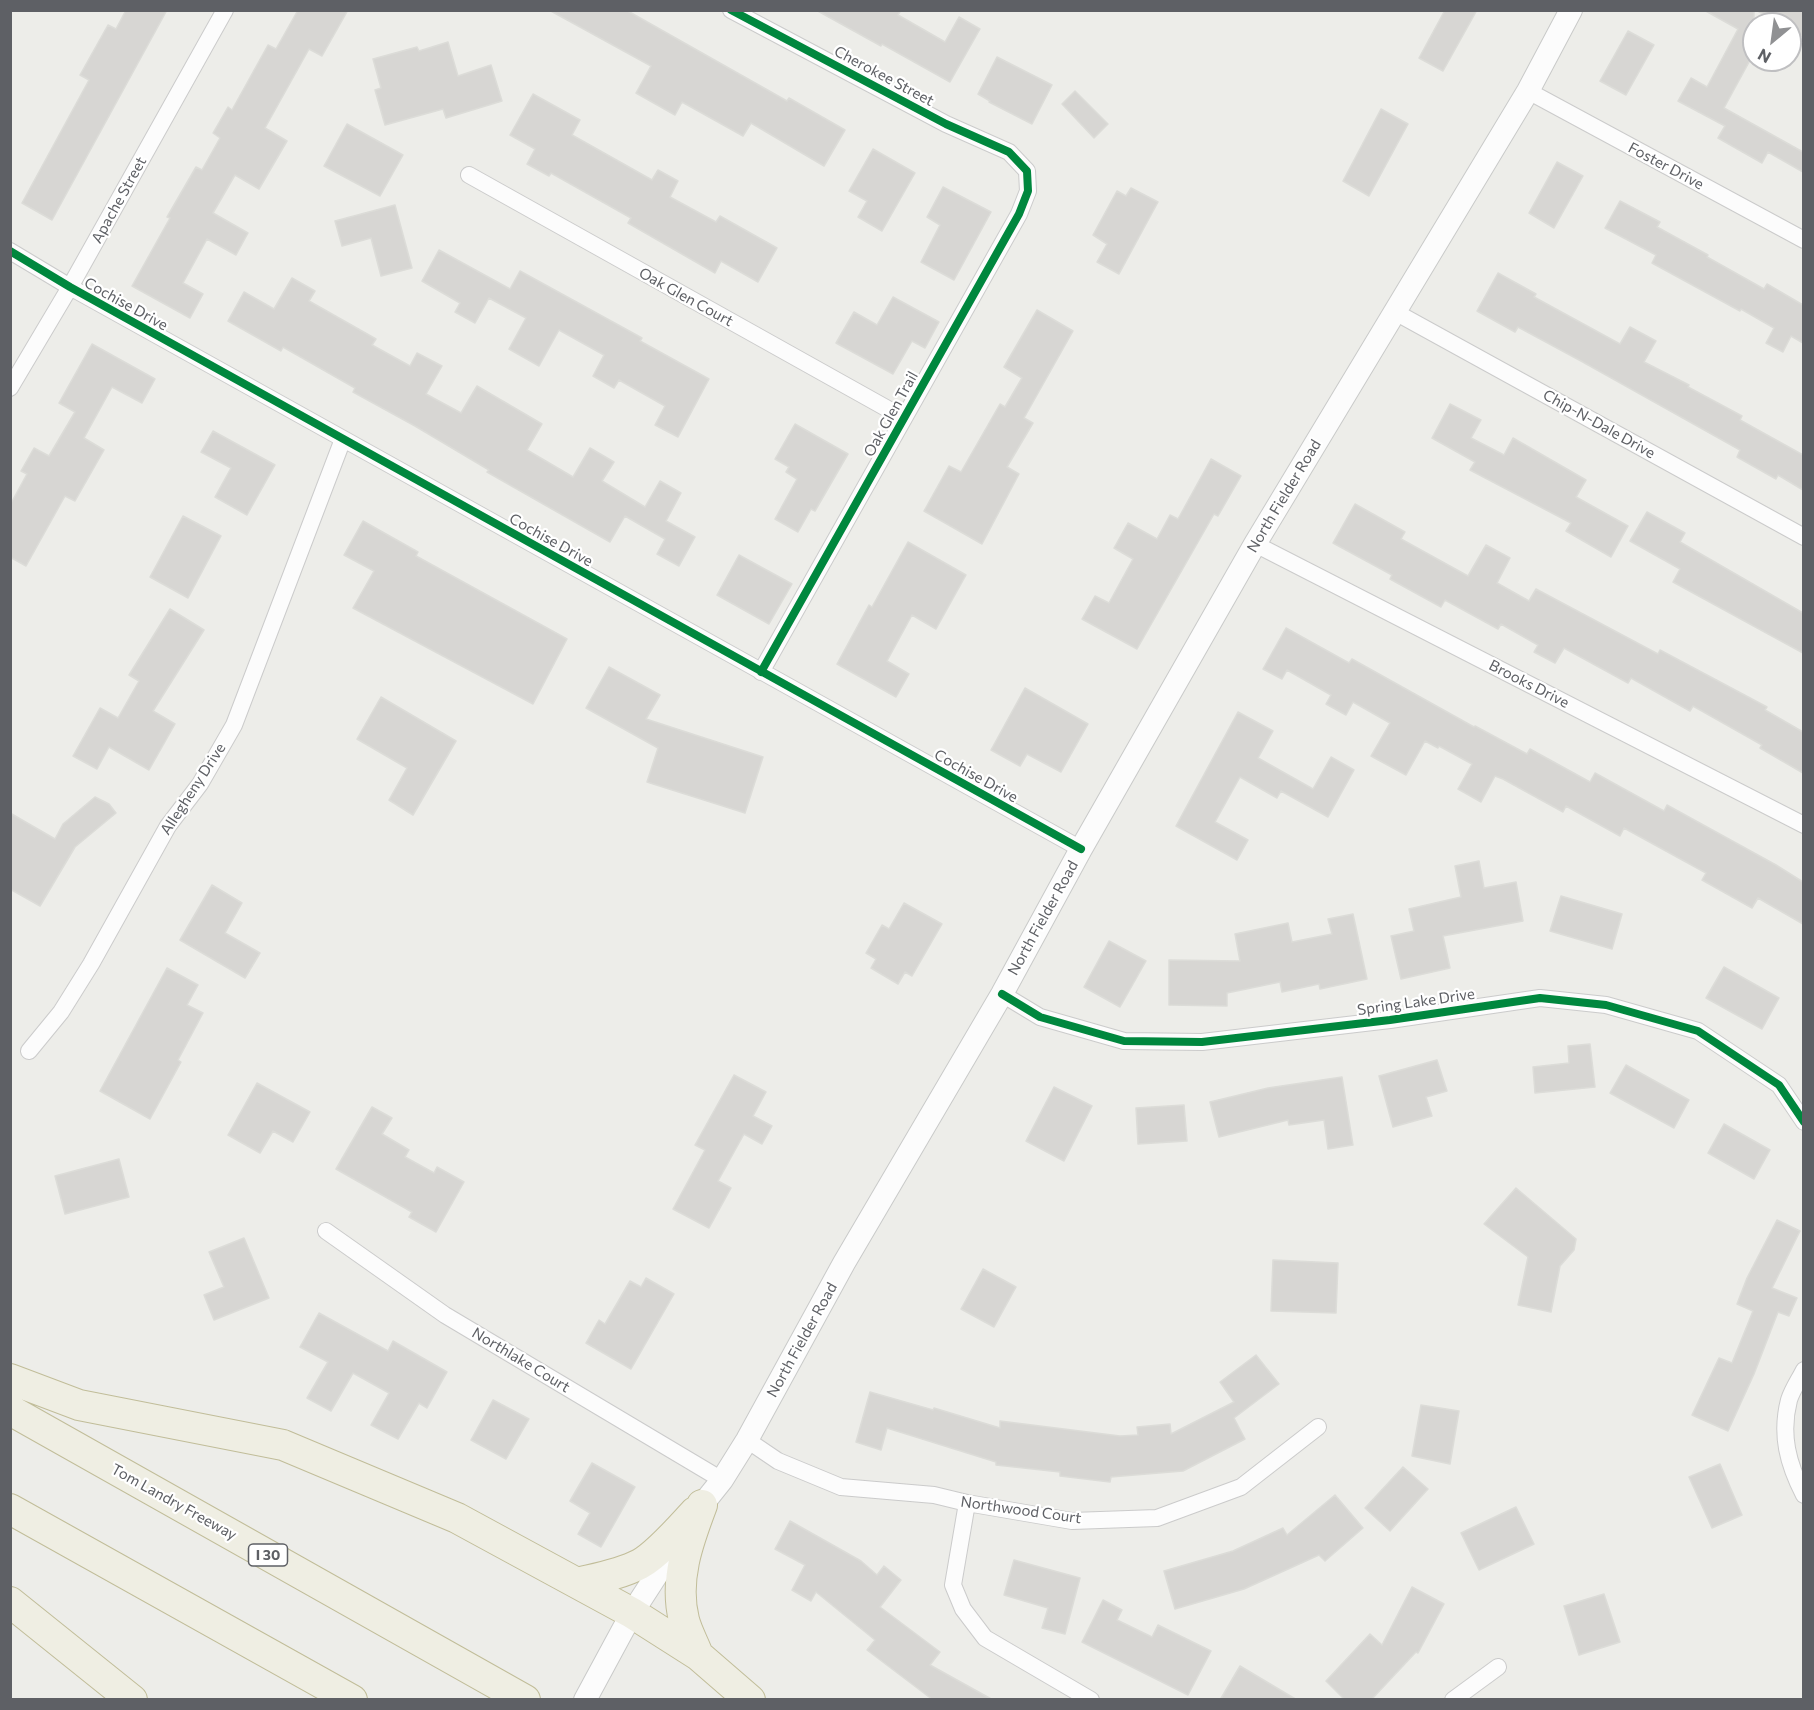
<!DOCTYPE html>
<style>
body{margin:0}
#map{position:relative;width:1814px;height:1710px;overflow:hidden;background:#edede9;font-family:Commissioner,sans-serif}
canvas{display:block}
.frame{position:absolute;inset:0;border:12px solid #5e6065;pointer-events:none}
.north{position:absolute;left:1742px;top:12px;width:60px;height:60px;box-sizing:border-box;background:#fff;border:2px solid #bfbfc1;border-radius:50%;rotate:209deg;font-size:16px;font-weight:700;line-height:24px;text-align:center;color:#5e6065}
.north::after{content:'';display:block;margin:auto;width:21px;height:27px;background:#909193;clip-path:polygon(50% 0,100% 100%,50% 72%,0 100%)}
</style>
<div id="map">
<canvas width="1814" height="1710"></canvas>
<div class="frame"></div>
<div class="north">N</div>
</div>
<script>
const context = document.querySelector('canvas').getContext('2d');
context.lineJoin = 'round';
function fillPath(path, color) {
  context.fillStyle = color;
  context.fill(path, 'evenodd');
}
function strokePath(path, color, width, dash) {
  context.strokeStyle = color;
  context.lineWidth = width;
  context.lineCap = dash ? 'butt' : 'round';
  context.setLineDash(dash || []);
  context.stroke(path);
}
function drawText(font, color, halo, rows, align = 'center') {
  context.font = font + ' Commissioner,sans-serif';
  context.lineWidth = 4.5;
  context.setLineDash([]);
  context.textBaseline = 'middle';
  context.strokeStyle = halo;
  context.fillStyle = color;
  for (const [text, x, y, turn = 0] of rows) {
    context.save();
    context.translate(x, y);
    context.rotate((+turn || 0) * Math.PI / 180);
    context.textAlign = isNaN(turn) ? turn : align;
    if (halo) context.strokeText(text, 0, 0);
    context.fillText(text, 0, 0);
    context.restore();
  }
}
const building = new Path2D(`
 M126 10H167L52 220 22 203 89 80 80 75 108 25 116 29Z
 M298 10H348L322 56 309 49 265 128 287 141 259 189 235 175 213 213 248 233 236 255 207 239 183 283 203 294 190 318 132 286 170 218 167 217 196 167 202 170 220 138 213 133 228 107 232 110 268 45 276 49Z
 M549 10H626L787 101 789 98 845 130 824 166 751 123 743 136 682 102 675 115 636 93 651 66Z
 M816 10H901L898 15 945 42 959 17 980 29 950 82 882 44 881 46Z
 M1445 10H1477L1443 71 1419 58Z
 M1704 10H1754V53L1724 108 1803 152V172L1768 152 1762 163 1718 138 1725 126 1678 101 1691 78 1707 87 1738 29Z
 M1756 10H1803V37L1790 29V24H1781Z
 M1628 31 1654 45 1626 95 1600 81Z
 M448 42 458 76 491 65 502 101 446 118 443 109 385 125 375 90 381 88 373 59 417 47 419 51Z
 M997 57 1052 85 1032 124 989 102 990 101 978 94Z
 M1075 91 1108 124 1094 138 1062 104Z
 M533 94 580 120 572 135 652 180 658 170 678 181 670 197 716 222 720 216 777 248 758 282 721 261 715 273 628 223 631 218 551 173 549 176 527 164 535 149 510 135Z
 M1381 109 1408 124 1369 196 1343 181Z
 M347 124 403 155 380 196 324 166Z
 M873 149 915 173 882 231 858 217 867 201 849 191Z
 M1557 162 1583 176 1554 228 1529 213Z
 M943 187 991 212 954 280 921 262 940 225 927 217Z
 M1131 188 1158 202 1119 274 1097 262 1107 244 1093 235 1117 191 1126 196Z
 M1620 201 1660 222 1657 227 1708 255 1707 257 1764 289 1767 284 1803 305V343L1791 336 1783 352 1766 343 1774 328 1741 309 1740 311 1652 263 1656 255 1605 228Z
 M395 205 412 268 381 276 371 238 342 246 335 221Z
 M439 250 510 289 520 271 642 338 640 341 709 379 678 437 655 425 665 406 619 380 614 388 593 376 604 355 559 330 539 366 509 349 526 318 489 298 475 323 455 312 460 303 422 281Z
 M1498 273 1536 294 1534 297 1620 344 1630 327 1656 341 1644 362 1689 385 1688 387 1742 416 1740 420 1803 455V490L1778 475 1776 479 1737 457 1740 450 1581 361 1518 327 1515 332 1477 311Z
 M292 278 315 291 309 301 376 339 372 345 410 366 417 353 442 366 426 394 461 413 477 386 542 424 527 450 573 477 590 448 614 462 602 481 645 507 660 481 681 493 666 521 695 537 679 566 657 554 665 539 625 516 610 542 487 472 489 470 415 426 353 392 355 388 283 347 281 351 228 321 244 292 274 309Z
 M893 297 939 322 925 348 912 341 893 374 836 343 854 312 877 325Z
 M1037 310 1073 331 1024 418 1033 423 1007 467 1019 474 982 544 924 511 949 466 961 472 1000 404 1005 407 1022 378 1004 367Z
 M92 344 155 379 142 403 112 387 84 438 104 450 75 501 65 496 26 566 10 557V505L27 474 21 471 34 448 49 456 75 412 59 403Z
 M1450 404 1481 420 1471 438 1504 455 1513 438 1586 480 1576 497 1628 526 1611 557 1566 531 1571 523 1470 470 1475 462 1432 438Z
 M795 424 848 454 815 511 811 509 798 532 775 519 797 479 786 472 789 467 775 459Z
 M213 431 275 465 247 515 215 497 231 468 201 452Z
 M1211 459 1241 476 1218 516 1214 514 1137 649 1082 619 1095 596 1109 603 1133 559 1114 548 1128 523 1157 539 1170 515 1178 519Z
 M1355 504 1405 532 1401 539 1468 576 1486 545 1510 558 1497 583 1529 601 1536 589 1658 654 1660 650 1767 707 1765 710 1803 732V773L1760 748 1762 745 1693 706 1690 711 1631 678 1628 683 1564 648 1555 663 1534 652 1538 645 1501 624 1498 629 1445 600 1441 607 1390 579 1392 575 1333 543Z
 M1647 512 1685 533 1680 542 1803 613V653L1673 582 1680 569 1630 541Z
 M183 516 221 536 188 598 150 577Z
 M363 521 418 552 416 556 567 639 533 704 353 608 374 571 344 555Z
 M908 542 966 575 936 629 912 615 887 661 909 674 896 697 837 664 869 605 872 607Z
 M739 555 792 584 769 624 717 595Z
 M170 609 204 630 153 711 175 724 149 770 109 747 97 769 73 756 100 708 118 718 139 681 129 675Z
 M1286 628 1349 663 1352 659 1474 727 1475 726 1527 754 1530 749 1590 782 1595 773 1664 811 1667 805 1776 865 1803 882V924L1758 898 1752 908 1702 880 1706 873 1624 828 1620 836 1566 806 1563 812 1503 779 1495 776 1481 802 1458 789 1472 764 1439 746 1438 748 1425 741 1406 775 1371 756 1390 723 1353 702 1346 715 1326 704 1331 695 1287 670 1282 679 1263 669Z
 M609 667 660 695 646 719 763 757 745 813 647 782 658 748 586 708Z
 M1025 688 1088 724 1061 772 1027 754 1020 766 991 750Z
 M381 697 456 741 413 815 389 800 407 768 357 739Z
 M1238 712 1273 731 1258 758 1313 789 1331 757 1354 770 1328 817 1281 791 1277 798 1240 777 1215 822 1248 840 1237 860 1176 826Z
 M95 797 109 804 116 813 75 847 40 906 10 889V813L55 839 63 824Z
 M1479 861 1484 888 1516 882 1523 921 1443 936 1450 968 1401 979 1391 936 1414 931 1409 909 1461 897 1455 866Z
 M212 885 242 903 225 933 260 953 245 978 180 940Z
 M1561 896 1622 914 1612 949 1550 931Z
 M904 903 942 924 912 976 905 972 898 984 871 968 876 959 866 953 882 925 889 929Z
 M1353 914 1367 979 1320 989 1319 984 1282 992 1280 982 1227 993V1006L1169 1005V960L1240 961 1235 934 1288 923 1292 942 1332 934 1328 919Z
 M1109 941 1146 961 1120 1007 1084 987Z
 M1724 967 1779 998 1762 1029 1706 998Z
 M167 968 198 985 187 1005 203 1013 178 1060 181 1062 150 1119 100 1091Z
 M1590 1044 1595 1087 1535 1093 1533 1067 1569 1063 1568 1046Z
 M1437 1060 1447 1091 1426 1097 1432 1116 1393 1127 1379 1076Z
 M1626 1065 1689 1100 1674 1128 1610 1093Z
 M734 1075 766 1092 753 1116 772 1126 762 1144 744 1134 718 1181 731 1188 709 1228 673 1209 705 1150 695 1145Z
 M1342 1077 1353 1145 1328 1149 1324 1120 1289 1125 1288 1120 1219 1137 1210 1102 1268 1088Z
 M257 1083 310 1112 293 1142 273 1131 260 1153 228 1135Z
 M1054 1087 1092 1106 1064 1161 1026 1141Z
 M1184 1105 1187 1141 1138 1144 1136 1108Z
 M372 1107 392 1118 382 1134 409 1150 405 1157 434 1173 437 1167 464 1182 436 1232 409 1217 412 1212 336 1169Z
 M1724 1124 1770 1150 1754 1179 1708 1153Z
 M119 1159 129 1197 65 1214 55 1176Z
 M1516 1188 1576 1239 1574 1250 1560 1266 1551 1312 1518 1305 1528 1257 1484 1224Z
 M1777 1220 1800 1231 1772 1288 1797 1298 1789 1316 1778 1312 1754 1374 1728 1431 1692 1415 1719 1358 1732 1363 1753 1311 1737 1304 1747 1278Z
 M244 1238 269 1298 214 1320 204 1295 224 1287 209 1252Z
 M1273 1260 1338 1263 1336 1313 1271 1311Z
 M983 1269 1016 1287 994 1327 961 1309Z
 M646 1278 674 1294 631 1369 586 1343 599 1320 605 1324 630 1281 641 1287Z
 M319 1313 388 1351 393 1341 447 1372 427 1408 419 1403 398 1439 371 1425 389 1393 353 1373 331 1411 307 1398 328 1362 300 1347Z
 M1256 1355 1279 1384 1234 1418 1245 1439 1183 1471 1111 1477 1110 1482 1060 1476V1472L996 1465V1462L887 1428 881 1450 856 1442 870 1392 933 1410 934 1408 1000 1428V1421L1120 1436 1138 1435 1137 1427 1170 1424 1171 1434 1234 1402 1220 1382Z
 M493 1400 529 1419 506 1459 471 1440Z
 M1421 1405 1459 1411 1450 1464 1412 1456Z
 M592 1463 635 1487 601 1547 578 1534 590 1513 570 1501Z
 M1720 1464 1742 1515 1712 1528 1689 1477Z
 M1403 1467 1428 1489 1390 1531 1365 1508Z
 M1335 1495 1363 1528 1325 1561 1319 1555 1244 1589 1175 1609 1164 1571 1233 1551 1283 1528 1287 1535Z
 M1516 1507 1534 1544 1479 1570 1461 1533Z
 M790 1521 861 1561 877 1575 884 1566 901 1580 880 1607 940 1652 930 1665 993 1700H933L867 1650 875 1640 816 1592 811 1601 792 1590 805 1565 775 1549Z
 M1014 1560 1080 1578 1065 1634 1042 1628 1048 1608 1004 1595Z
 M1412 1587 1444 1604 1418 1653 1416 1652 1371 1700H1345L1326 1681 1370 1634 1382 1645Z
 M1604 1594 1620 1642 1579 1655 1564 1606Z
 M1103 1600 1122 1610 1117 1620 1152 1637 1158 1625 1211 1651 1188 1695 1082 1642Z
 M1240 1666 1297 1700H1220Z`);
fillPath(building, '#d7d6d3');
strokePath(building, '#dcdcd8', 1.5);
const minor = new Path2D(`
 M731 10 946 124 1009 152 1027 171 1028 191 1019 214 761 672
 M1528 91 1804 240
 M469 175 904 418
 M10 251 70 287 1081 849
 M1395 312 1804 537
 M10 388 70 287 225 10
 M1255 544 1804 825
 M1002 994 1040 1017 1124 1041 1202 1042 1390 1020 1540 998 1606 1005 1698 1031 1779 1085 1804 1122
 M29 1051 61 1012 91 964 168 826 200 784 234 725 343 439
 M326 1231 445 1315 722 1480
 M1804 1370C1799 1380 1792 1390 1789 1400 1780 1435 1788 1464 1804 1495
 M747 1440 778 1461 841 1487 934 1495 967 1503 1072 1521 1157 1518 1241 1487 1318 1427
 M967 1503 953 1585 963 1609 985 1638 1091 1700
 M1453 1700 1498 1667`);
const secondary = new Path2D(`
 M585 1700 632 1613 702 1505 722 1480 747 1440 844 1263 1002 994 1081 849 1255 544 1528 91 1571 10`);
const motorway = new Path2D(`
 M10 1379 79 1405 283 1445 457 1518 632 1613 698 1655 750 1700
 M10 1410 525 1700
 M10 1509 352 1700
 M577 1583C598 1578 621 1574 640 1564 658 1554 681 1527 695 1512
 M10 1602 132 1700
 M698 1655C694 1644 687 1632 684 1620 674 1580 688 1542 702 1505`);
strokePath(minor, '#cbcbcb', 18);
strokePath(secondary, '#c9cac9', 24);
strokePath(motorway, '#c1bd99', 32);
strokePath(minor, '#fcfcfc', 16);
strokePath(secondary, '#fcfcfc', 22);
strokePath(motorway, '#efeee3', 30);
strokePath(new Path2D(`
 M731 10 946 124 1009 152 1027 171 1028 191 1019 214 761 672
 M10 251 70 287 1081 849
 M1002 994 1040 1017 1124 1041 1202 1042 1390 1020 1540 998 1606 1005 1698 1031 1779 1085 1804 1122`), '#00873e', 8);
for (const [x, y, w] of [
 [268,1555,39]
]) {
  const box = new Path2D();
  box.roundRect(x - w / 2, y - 11, w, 22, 4.5);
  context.fillStyle = '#fff';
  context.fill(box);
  strokePath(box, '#5e6065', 1.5);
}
drawText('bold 14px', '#5e6065', null, [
 ["I 30",268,1555]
]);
drawText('15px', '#5e6065', '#fff', [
 ["Cherokee Street",884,76,28],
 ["Foster Drive",1666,166,28],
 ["Apache Street",119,200,-61],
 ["Oak Glen Court",686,297,29],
 ["Cochise Drive",126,304,29],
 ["Oak Glen Trail",891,414,-61],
 ["Chip-N-Dale Drive",1599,424,29],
 ["North Fielder Road",1284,496,-59],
 ["Cochise Drive",551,540,29],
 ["Brooks Drive",1529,684,27],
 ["Cochise Drive",976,776,29],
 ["Allegheny Drive",193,789,-57],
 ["North Fielder Road",1043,918,-61],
 ["Spring Lake Drive",1416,1002,-8],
 ["North Fielder Road",802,1340,-61],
 ["Northlake Court",521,1360,31],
 ["Tom Landry Freeway",174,1502,29],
 ["Northwood Court",1021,1510,8]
]);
</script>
